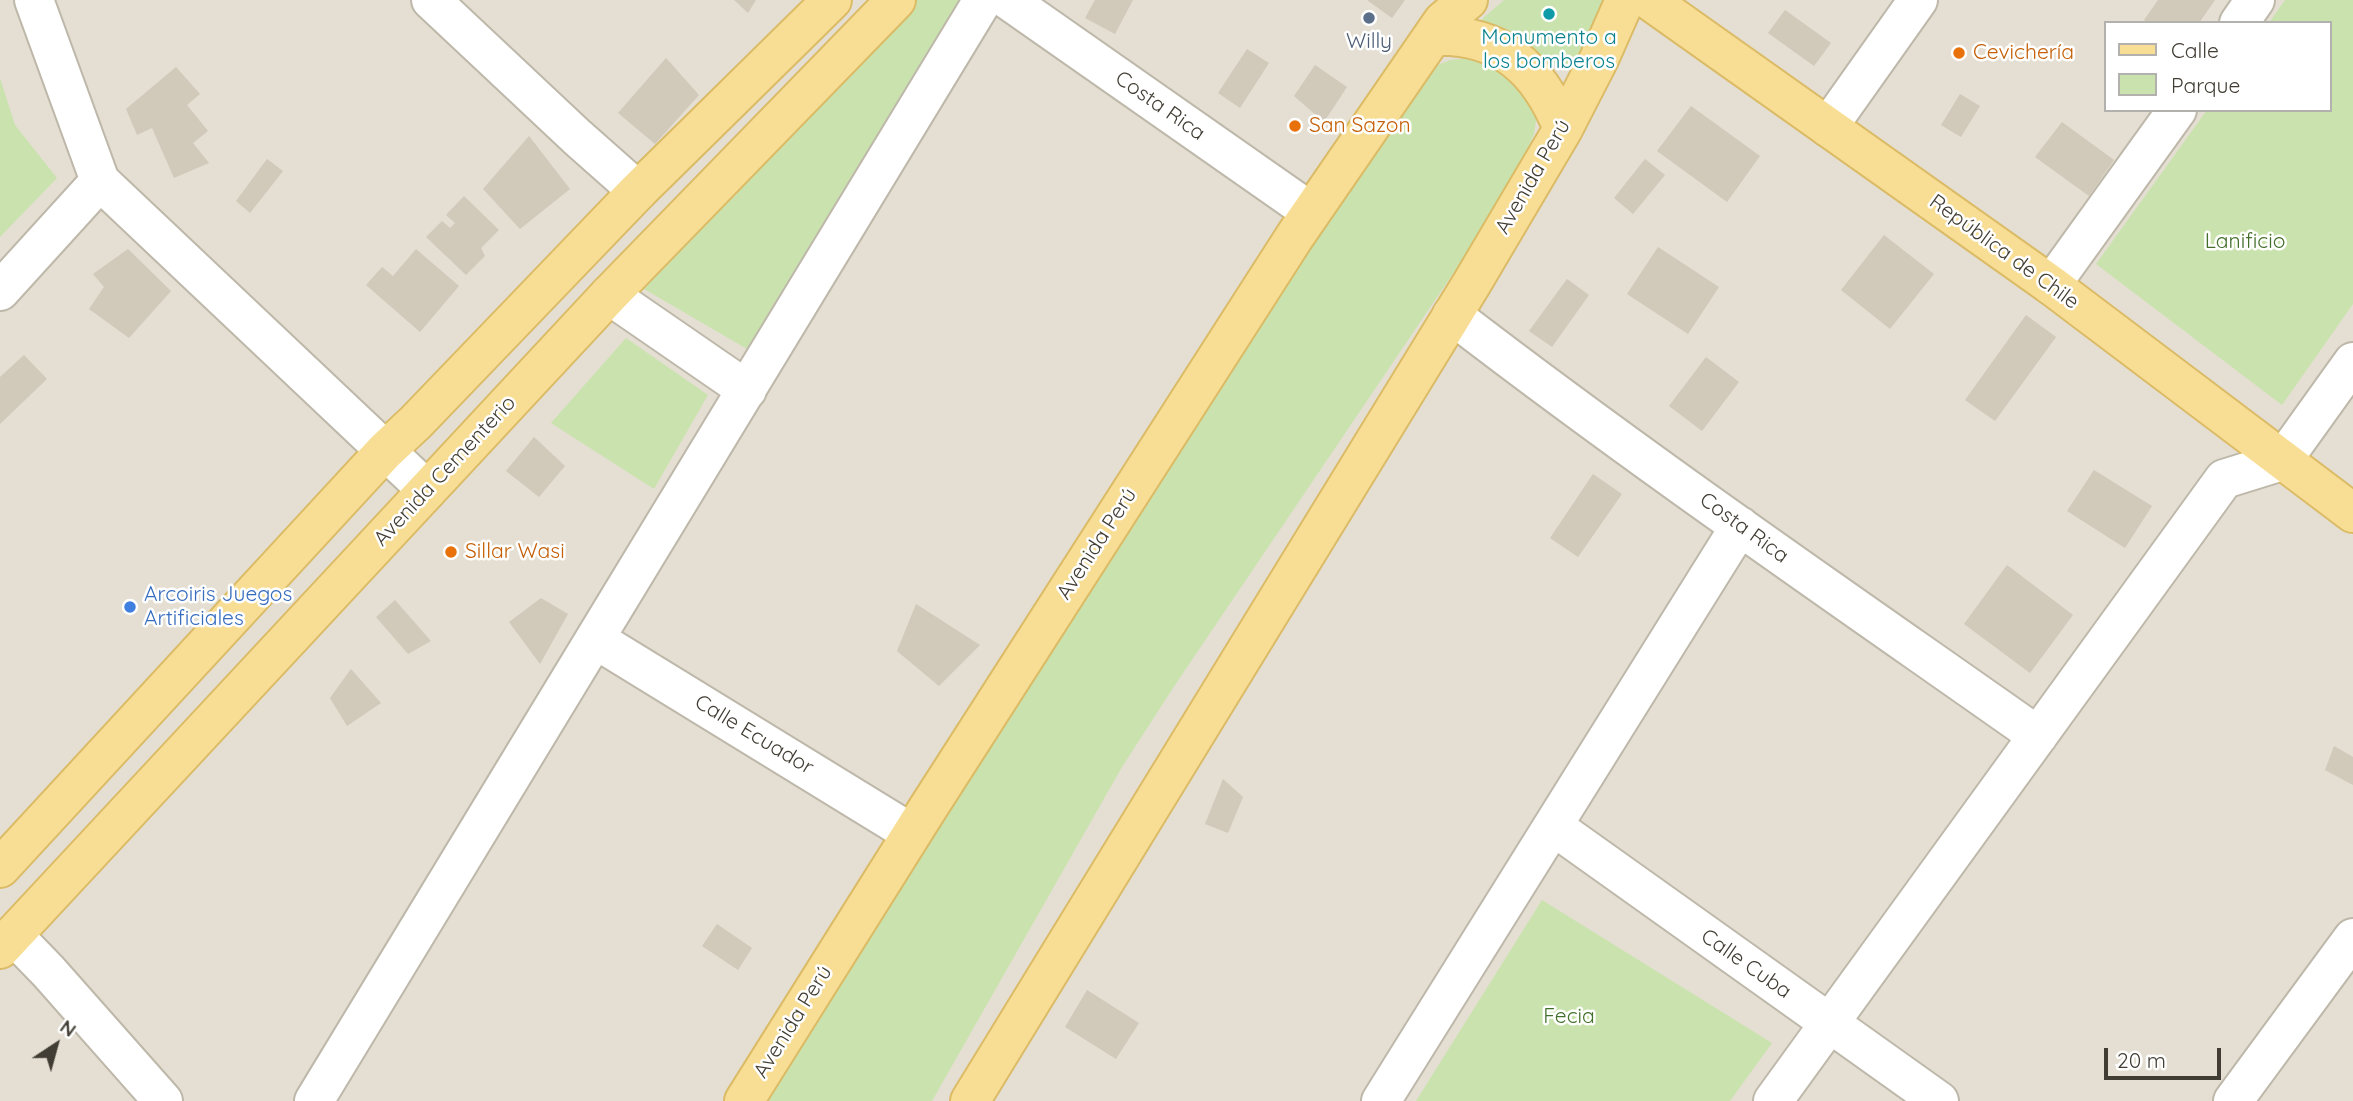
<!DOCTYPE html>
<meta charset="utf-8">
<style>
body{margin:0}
#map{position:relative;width:2353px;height:1101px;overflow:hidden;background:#f1ede3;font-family:Quicksand,sans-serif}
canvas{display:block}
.legend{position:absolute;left:2104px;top:21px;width:228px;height:91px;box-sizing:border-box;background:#fff;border:2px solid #b3b1ae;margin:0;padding:9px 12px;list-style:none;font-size:21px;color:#423d34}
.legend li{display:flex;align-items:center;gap:14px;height:35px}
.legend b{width:35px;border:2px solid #b3b1ae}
.north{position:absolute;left:21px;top:1010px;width:70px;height:70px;-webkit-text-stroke:5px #fff;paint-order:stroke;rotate:36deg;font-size:19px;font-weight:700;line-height:28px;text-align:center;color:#423d34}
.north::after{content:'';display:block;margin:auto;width:24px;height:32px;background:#423d34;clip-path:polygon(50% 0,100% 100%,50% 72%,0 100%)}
.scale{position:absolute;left:2104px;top:1048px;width:117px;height:32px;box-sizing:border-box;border:4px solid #423d34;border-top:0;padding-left:9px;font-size:21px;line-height:24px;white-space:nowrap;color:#423d34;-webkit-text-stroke:5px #fff;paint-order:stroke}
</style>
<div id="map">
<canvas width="2353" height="1101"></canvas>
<ul class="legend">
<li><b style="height:9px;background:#f8de95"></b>Calle</li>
<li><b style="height:19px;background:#cae3ae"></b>Parque</li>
</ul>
<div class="north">N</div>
<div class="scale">20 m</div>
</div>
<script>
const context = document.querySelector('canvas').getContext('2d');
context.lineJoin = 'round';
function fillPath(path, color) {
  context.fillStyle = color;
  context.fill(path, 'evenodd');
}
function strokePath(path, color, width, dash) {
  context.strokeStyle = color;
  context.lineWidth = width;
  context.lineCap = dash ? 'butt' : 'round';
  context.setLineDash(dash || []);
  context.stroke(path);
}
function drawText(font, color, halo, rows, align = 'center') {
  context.font = font + ' Quicksand,sans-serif';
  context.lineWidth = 5;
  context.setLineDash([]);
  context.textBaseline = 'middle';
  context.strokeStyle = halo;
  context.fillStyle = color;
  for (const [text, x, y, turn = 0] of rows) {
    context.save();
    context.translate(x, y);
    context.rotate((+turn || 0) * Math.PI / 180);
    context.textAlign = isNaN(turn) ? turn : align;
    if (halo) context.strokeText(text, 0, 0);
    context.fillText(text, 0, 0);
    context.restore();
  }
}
fillPath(new Path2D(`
 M0 0H2353V1101H0ZM2106 23H2330V110H2106Z`), '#e4dfd2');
fillPath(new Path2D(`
 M911 0H963L747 349 644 289Z
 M1504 0H1606C1599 16 1594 36 1585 50 1563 83 1537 50 1516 38 1505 31 1493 27 1481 22L1483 18Z
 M2285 0H2353V304L2282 405 2096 264 2207 110H2330V23H2269Z
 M1485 56 1538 106 1534 134 1506 195 1175 685 1122 767 932 1101H764L1340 196 1415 88 1438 65 1450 60Z
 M0 78 15 125 57 178 0 237Z
 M626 338 708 395 654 489 551 423Z
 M1542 900 1772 1043 1730 1101H1416Z`), '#cae3ae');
fillPath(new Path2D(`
 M734 0H756L748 13Z
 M1095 0H1133L1115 34 1085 18Z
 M1367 0H1405L1392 18Z
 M2158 0H2215L2199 23H2148L2144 20Z
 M1785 10 1831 43 1814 66 1768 33Z
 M1247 49 1269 63 1240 108 1218 93Z
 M666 58 699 95 655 144 618 113Z
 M1315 65 1347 87 1324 122 1294 96Z
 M176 67 200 94 187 105 208 131 193 143 209 163 174 178 152 128 137 135 126 109Z
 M1960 94 1980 106 1961 137 1941 125Z
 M1691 106 1760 156 1727 202 1657 151Z
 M2062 122 2114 160 2089 196 2035 157Z
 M529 136 570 189 520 229 483 189Z
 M267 159 283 171 250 213 236 201Z
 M1645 159 1665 175 1633 214 1614 198Z
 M464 196 499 230 481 248 485 256 466 275 426 237 442 221 450 228 455 223 446 215Z
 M1884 235 1934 274 1890 329 1841 290Z
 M1658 247 1719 287 1688 334 1627 294Z
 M128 249 171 291 129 338 89 309 104 287 93 274Z
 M416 249 459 286 420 332 366 285 382 267 393 276Z
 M1567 279 1589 295 1552 347 1529 331Z
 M2026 315 2056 337 1995 421 1965 400Z
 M24 355 47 379 0 424V377Z
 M1706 357 1739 382 1702 431 1669 406Z
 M534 437 565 466 539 497 506 471Z
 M2094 470 2152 506 2125 548 2067 511Z
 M1593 474 1622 494 1578 557 1550 538Z
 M2007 565 2073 615 2030 673 1964 624Z
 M541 598 568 614 540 664 509 622Z
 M395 600 431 641 408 654 376 617Z
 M916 604 980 645 939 686 897 651Z
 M351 669 381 703 347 726 330 698Z
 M2334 746 2353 757V785L2325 770Z
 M1223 779 1243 797 1228 833 1205 824Z
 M717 924 752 948 738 970 702 946Z
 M1087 990 1139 1023 1116 1059 1065 1027Z`), '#d1c9ba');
const minor = new Path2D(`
 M34 0 100 181 427 490
 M431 0 577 137 638 191
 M1008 0 1311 212
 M2239 23 2255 0
 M1828 127 1918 0
 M2051 285 2177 110
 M0 291 100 181
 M609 295 747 390
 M1452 315C1643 462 1842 598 2038 736
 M595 639 911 833
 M1553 826 1939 1101
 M13 935 48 971 163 1101
 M314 1101 983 0
 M1381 1101 1740 526
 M1773 1101 2224 479 2282 461 2353 362
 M2233 1101 2353 938`);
const major = new Path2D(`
 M1649 0 2051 285 2353 513
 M1433 36C1500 33 1539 68 1563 129
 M0 868 385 451 416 422 638 191 832 0
 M0 949 609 295 896 0
 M744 1101 928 808 1295 236 1443 21 1468 0
 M970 1101 1472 283 1563 129 1599 59 1625 0`);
strokePath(minor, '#beb8aa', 42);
strokePath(major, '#dbbb66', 42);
strokePath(minor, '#fff', 38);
strokePath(major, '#f8de95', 38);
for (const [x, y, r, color] of [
 [1549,14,7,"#0f9aa8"],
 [1369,18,7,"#5c6f8a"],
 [1959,53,7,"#e8710a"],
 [1295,126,7,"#e8710a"],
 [451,552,7,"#e8710a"],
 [130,607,7,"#3f7fe0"]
]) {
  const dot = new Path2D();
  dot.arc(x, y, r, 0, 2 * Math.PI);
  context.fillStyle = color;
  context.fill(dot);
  strokePath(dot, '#fff', 2.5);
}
drawText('21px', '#0d838f', '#fff', [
 ["Monumento a",1549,38],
 ["los bomberos",1549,62]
]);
drawText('21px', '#4e5e75', '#fff', [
 ["Willy",1369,42]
]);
drawText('21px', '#c56008', '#fff', [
 ["Cevichería",1973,53],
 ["San Sazon",1309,126],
 ["Sillar Wasi",465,552]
], 'left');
drawText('21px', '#423d34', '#fff', [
 ["Costa Rica",1160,106,35],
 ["Avenida Perú",1533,177,-60],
 ["República de Chile",2004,252,36],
 ["Avenida Cementerio",445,471,-47],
 ["Costa Rica",1744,528,36],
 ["Avenida Perú",1097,544,-57],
 ["Calle Ecuador",754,735,31],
 ["Calle Cuba",1746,964,35],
 ["Avenida Perú",793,1022,-58]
]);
drawText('21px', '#436f2b', '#fff', [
 ["Lanificio",2245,242],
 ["Fecia",1569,1017]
]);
drawText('21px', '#366cbe', '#fff', [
 ["Arcoiris Juegos",144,595],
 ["Artificiales",144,619]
], 'left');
</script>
